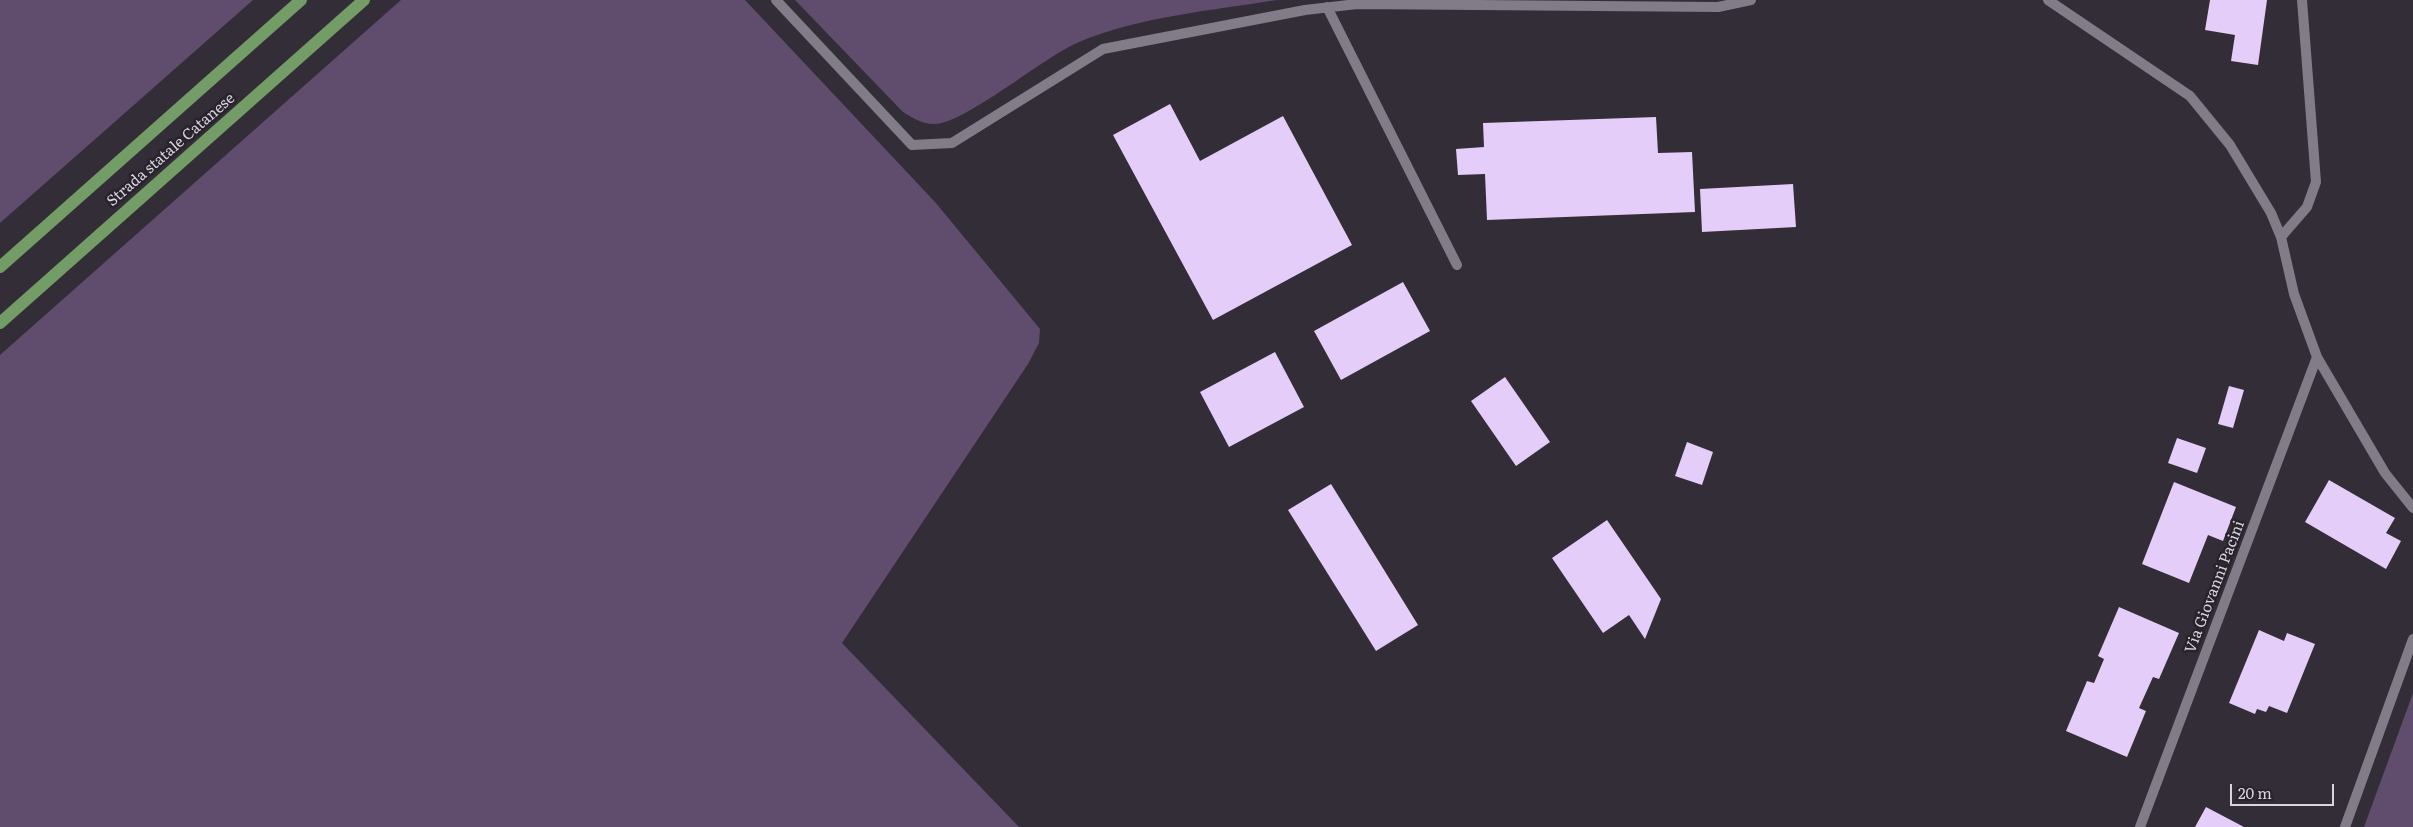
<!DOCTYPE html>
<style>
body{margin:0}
#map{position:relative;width:2413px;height:827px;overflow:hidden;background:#322d37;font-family:Literata,serif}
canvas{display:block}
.scale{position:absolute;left:2230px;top:784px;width:104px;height:22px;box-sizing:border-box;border:2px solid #d8d5dc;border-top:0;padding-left:6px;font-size:15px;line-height:18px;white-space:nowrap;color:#d8d5dc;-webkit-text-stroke:4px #28232d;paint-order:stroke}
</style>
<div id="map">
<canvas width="2413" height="827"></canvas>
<div class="scale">20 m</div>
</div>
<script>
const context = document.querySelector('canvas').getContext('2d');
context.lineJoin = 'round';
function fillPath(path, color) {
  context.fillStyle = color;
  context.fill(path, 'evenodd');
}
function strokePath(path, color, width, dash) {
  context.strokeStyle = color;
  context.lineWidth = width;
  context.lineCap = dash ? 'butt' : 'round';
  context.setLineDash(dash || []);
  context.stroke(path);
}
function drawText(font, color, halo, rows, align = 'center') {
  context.font = font + ' Literata,serif';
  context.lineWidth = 5;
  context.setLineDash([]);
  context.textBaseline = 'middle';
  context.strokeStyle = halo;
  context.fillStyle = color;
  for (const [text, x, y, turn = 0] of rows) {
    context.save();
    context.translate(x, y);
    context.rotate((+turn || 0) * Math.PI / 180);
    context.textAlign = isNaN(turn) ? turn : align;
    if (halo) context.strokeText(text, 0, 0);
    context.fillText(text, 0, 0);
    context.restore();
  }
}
fillPath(new Path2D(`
 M0 0H253L0 223Z
 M401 0H745L935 202 1040 329 1039 343 1028 364 842 643 1019 827H0V355Z
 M795 0H1277C1214 10 1138 17 1079 42 1045 56 963 125 934 124 922 124 913 118 903 112Z
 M2413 693V827H2364Z`), '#604d6e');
fillPath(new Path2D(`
 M2210 0H2267L2258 65 2231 61 2235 35 2205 30Z
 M1170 104 1200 161 1283 116 1352 245 1213 320 1113 135Z
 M1656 117 1658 153 1692 152 1695 212 1487 220 1485 174 1458 175 1456 149 1484 147 1483 123Z
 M1793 184 1796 227 1702 232 1700 189Z
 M1403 282 1430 331 1341 380 1314 331Z
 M1275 352 1304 407 1229 447 1200 392Z
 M1505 377 1550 442 1516 466 1471 401Z
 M2229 386 2244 390 2233 428 2218 424Z
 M2177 438 2206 448 2197 473 2168 463Z
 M1687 442 1713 452 1702 485 1675 476Z
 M2329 480 2395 518 2386 533 2401 541 2386 569 2305 522Z
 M2174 482 2236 507 2223 541 2208 535 2189 583 2142 564Z
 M1331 484 1418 625 1376 651 1288 510Z
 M1607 520 1661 599 1645 639 1629 615 1603 633 1552 558Z
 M2119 607 2179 633 2159 679 2153 677 2139 708 2146 711 2127 757 2066 731 2087 681 2094 683 2104 659 2098 656Z
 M2259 630 2284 641 2287 633 2315 644 2287 713 2269 706 2266 712 2257 709 2255 714 2229 703Z
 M2206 807 2244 827H2195Z`), '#e4cdf8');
strokePath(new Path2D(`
 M776 0 912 145 952 143 1103 49 1305 10 1357 4
 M1356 0 1357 4 1718 7 1751 0
 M2048 0 2190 96 2230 145 2271 213 2281 237 2294 294 2317 357 2385 473 2413 508
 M1327 7 1457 265
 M2281 237 2307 207 2316 182 2302 0
 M2140 827 2317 357
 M2345 827 2413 639`), '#827c88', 10);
strokePath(new Path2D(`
 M0 267 301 0
 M0 323 364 0`), '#749c66', 12);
drawText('15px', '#d8d5dc', '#28232d', [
 ["Strada statale Catanese",171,150,-41],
 ["Via Giovanni Pacini",2215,587,-69]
]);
</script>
